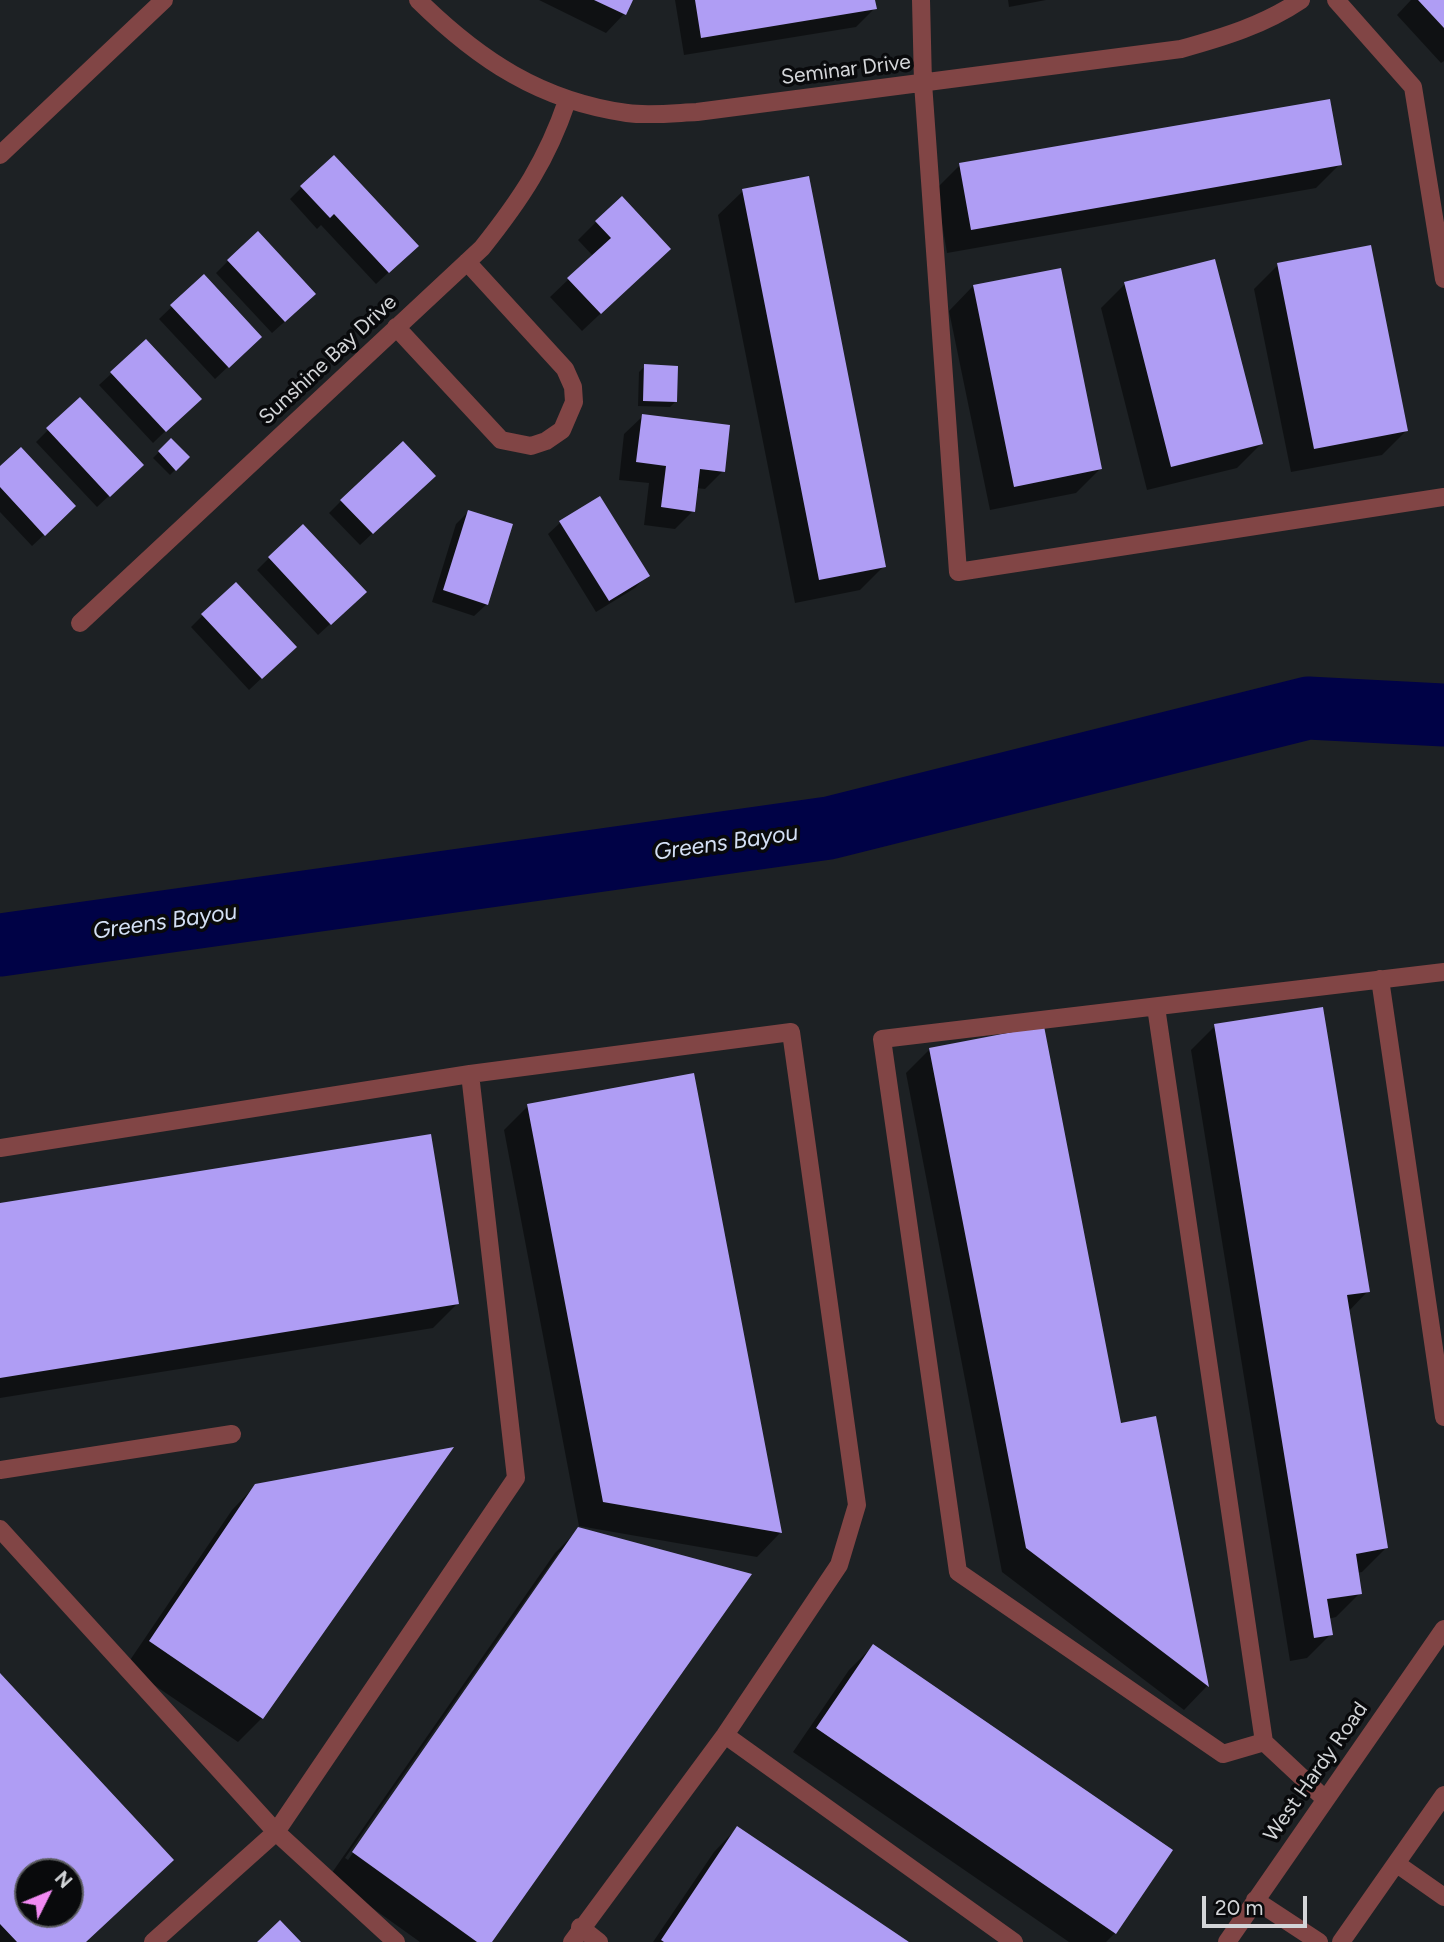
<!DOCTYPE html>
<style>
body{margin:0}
#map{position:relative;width:1444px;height:1942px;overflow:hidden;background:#1d2124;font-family:Figtree,sans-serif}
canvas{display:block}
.north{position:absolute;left:14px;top:1858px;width:70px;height:70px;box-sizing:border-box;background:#090a0c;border:2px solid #5a5b5e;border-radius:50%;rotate:47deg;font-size:19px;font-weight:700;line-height:28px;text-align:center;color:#d3d5d8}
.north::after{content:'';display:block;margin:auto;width:24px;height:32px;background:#f28af3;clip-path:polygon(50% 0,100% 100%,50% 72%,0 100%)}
.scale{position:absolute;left:1202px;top:1896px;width:105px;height:32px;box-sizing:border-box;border:4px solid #d3d5d8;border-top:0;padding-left:9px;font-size:21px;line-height:24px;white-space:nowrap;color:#d3d5d8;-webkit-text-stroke:5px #090a0c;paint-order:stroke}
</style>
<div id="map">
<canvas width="1444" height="1942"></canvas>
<div class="north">N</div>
<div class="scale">20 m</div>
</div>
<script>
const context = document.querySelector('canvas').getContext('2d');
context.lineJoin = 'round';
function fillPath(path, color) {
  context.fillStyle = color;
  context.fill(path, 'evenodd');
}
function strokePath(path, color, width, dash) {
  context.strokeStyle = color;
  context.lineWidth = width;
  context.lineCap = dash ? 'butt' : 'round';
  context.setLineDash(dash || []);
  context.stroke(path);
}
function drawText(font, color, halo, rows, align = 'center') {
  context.font = font + ' Figtree,sans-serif';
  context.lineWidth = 7;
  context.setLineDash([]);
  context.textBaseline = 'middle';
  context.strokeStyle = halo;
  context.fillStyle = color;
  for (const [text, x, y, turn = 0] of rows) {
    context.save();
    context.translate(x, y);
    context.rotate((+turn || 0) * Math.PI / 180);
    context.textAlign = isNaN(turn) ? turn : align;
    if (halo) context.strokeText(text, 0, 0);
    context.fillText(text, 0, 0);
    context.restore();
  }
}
fillPath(new Path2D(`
 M539 0H631L624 14 606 33Z
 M675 0H873L875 8 856 27 684 55Z
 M1008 0H1046L1009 7Z
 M1411 0H1444V61L1441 63 1397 15Z
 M1340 164 1316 188 947 253 936 189 960 165Z
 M302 187 404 258 376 284 321 225 317 229 290 199Z
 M743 191 884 566 860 590 795 603 718 215Z
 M596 222 650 267 582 331 550 297 593 256 578 240Z
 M228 261 302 306 272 333 216 273Z
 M1278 265 1406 431 1382 455 1291 472 1254 289Z
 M204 276 248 348 215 379 159 319Z
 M1125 284 1261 444 1237 468 1147 490 1101 308Z
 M973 286 1100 469 1076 493 990 510 949 311Z
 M645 366 676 401 670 407 638 406 639 372Z
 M111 374 187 410 153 443 99 385Z
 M643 416 723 471 705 489 696 488 693 511 675 529 644 525 649 483 619 480 624 434Z
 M48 430 129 477 97 507 36 442Z
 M171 440 188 457 170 475 153 458Z
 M0 468 62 518 32 546 0 512Z
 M421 488 360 545 329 513 341 501Z
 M468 512 487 604 474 616 432 602 456 524Z
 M561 522 647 575 635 588 596 612 548 534Z
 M269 558 352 604 318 635 257 570Z
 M203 615 282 659 249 690 191 627Z
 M1215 1026 1368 1291 1348 1312 1386 1548 1362 1572 1357 1573 1360 1593 1336 1617 1328 1619 1331 1634 1307 1658 1290 1661 1191 1050Z
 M930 1049 1119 1425 1155 1418 1207 1686 1184 1710 1002 1572 906 1073Z
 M692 1075 780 1533 757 1557 579 1526 504 1130 528 1106Z
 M0 1205 457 1304 433 1328 0 1398Z
 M256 1485 262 1718 238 1742 126 1666 232 1510Z
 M579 1529 490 1942H420L329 1877 555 1553ZM559 1552H563L348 1860 345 1858Z
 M873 1646 1115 1933 1106 1942H1069L793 1752 849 1670Z
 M0 1676 172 1860 86 1942H0ZM28 1872H70V1914H28Z
 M737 1828 906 1942H653L714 1852Z`), '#0007');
strokePath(new Path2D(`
 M0 945 829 828 1308 708 1444 715`), '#000246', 63);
fillPath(new Path2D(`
 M594 0H633L626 15Z
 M695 0H875L877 9 701 38Z
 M1418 0H1444V28Z
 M1330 99 1342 165 971 230 959 163Z
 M334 155 419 246 389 273 334 214 330 218 300 186Z
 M809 176 886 567 819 580 742 189Z
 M622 196 671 249 601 314 567 278 611 238 595 221Z
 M258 231 316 294 285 322 227 260Z
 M1371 245 1408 431 1314 449 1277 263Z
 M1215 259 1263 444 1171 467 1124 282Z
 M1061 268 1102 469 1014 487 973 285Z
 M204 274 262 337 229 368 170 305Z
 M146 339 202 399 166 432 110 372Z
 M644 364 678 366 677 402 643 401Z
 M80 397 144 465 110 497 46 428Z
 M642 414 730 425 725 472 700 469 695 512 661 507 666 466 636 462Z
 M171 438 190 457 176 471 158 451Z
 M403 441 436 476 373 534 340 500Z
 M21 447 76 506 45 536 0 487V466Z
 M600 496 650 576 609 601 559 521Z
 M468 510 513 524 488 605 443 590Z
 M303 524 367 592 331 625 268 557Z
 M236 582 297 647 262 679 201 614Z
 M1323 1007 1370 1292 1347 1295 1388 1548 1356 1554 1362 1594 1327 1599 1333 1635 1314 1638 1214 1024Z
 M1044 1026 1121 1423 1156 1416 1209 1687 1026 1548 929 1048Z
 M694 1073 782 1533 603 1502 527 1104Z
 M431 1134 459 1304 0 1378V1203Z
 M454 1447 263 1719 149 1641 255 1484Z
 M578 1527 752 1574 492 1942H477L352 1852Z
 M873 1644 1173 1850 1116 1934 816 1728Z
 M0 1673 174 1860 86 1942H17L0 1924ZM28 1872H70V1914H28Z
 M737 1826 909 1942H664L661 1940Z
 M280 1920 301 1942H257Z`), '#af9df4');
strokePath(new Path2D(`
 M418 0C479 60 541 101 627 113 649 116 675 113 697 112L1181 49C1224 37 1264 25 1301 0
 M921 0 923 83 958 572 1444 497
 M1336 0 1413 87 1444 279
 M0 155 164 0
 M396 327 501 440 531 446 546 441 562 430 574 402 573 387 565 369 467 262
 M80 623 482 248C521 199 547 160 567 101
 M1380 979 1444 1417
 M1156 1007 1264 1742 1325 1799
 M0 1148 470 1074 791 1032 857 1505 839 1565 725 1735 572 1942
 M0 1470 232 1434
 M0 1529 276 1832 396 1942
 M725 1735 1014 1942
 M1264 1742 1223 1754 958 1572 882 1039 1444 972
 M1397 1864 1444 1897
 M1255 1900 1319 1942
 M580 1927 599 1942
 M153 1942 276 1832 516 1478 470 1074
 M1227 1942 1444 1629
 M1341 1942 1444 1795`), '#814545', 18);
drawText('21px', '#d3d5d8', '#090a0c', [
 ["Seminar Drive",846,70,-7],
 ["Sunshine Bay Drive",328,360,-43],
 ["West Hardy Road",1316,1772,-55]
]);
drawText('italic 23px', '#d4e0f5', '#090a0c', [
 ["Greens Bayou",726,843,-8],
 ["Greens Bayou",165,922,-8]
]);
</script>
